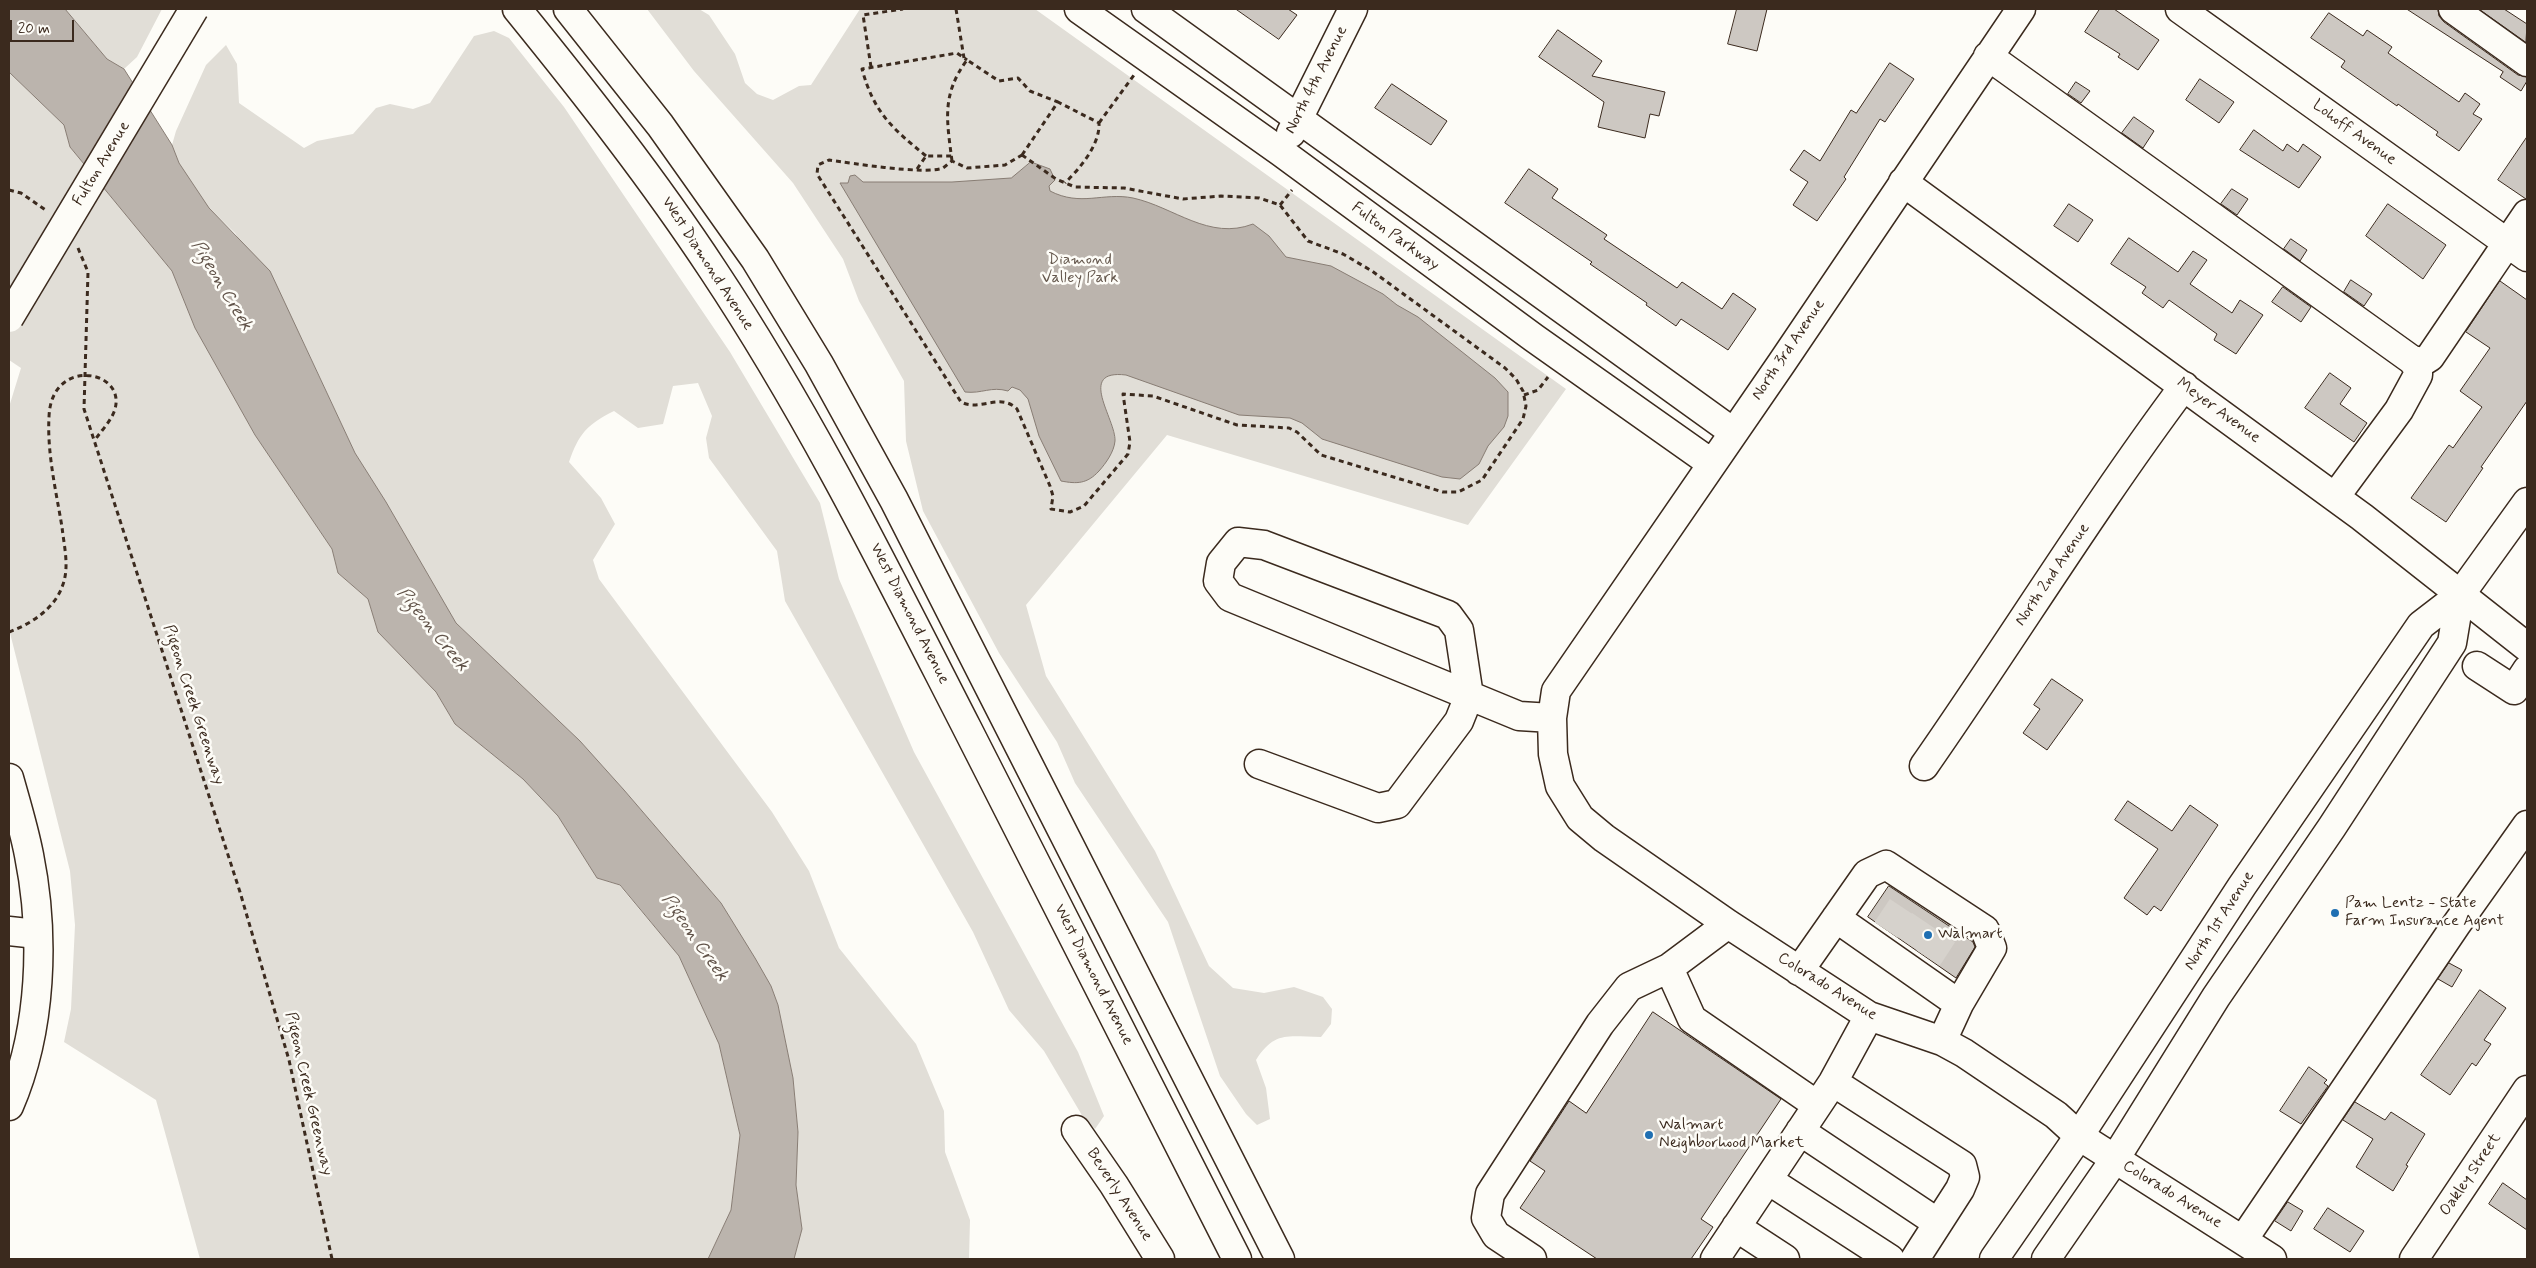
<!DOCTYPE html>
<style>
body{margin:0}
#map{position:relative;width:2536px;height:1268px;overflow:hidden;background:#fdfcf7;font-family:Mynerve,sans-serif}
canvas{display:block}
.frame{position:absolute;inset:0;border:10px solid #3b2a1e;pointer-events:none}
.scale{position:absolute;left:10px;top:20px;width:64px;height:22px;box-sizing:border-box;border:2px solid #3b2a1e;border-top:0;padding-left:6px;font-size:15px;line-height:18px;white-space:nowrap;color:#3b2a1e;-webkit-text-stroke:4px #fdfcf7;paint-order:stroke}
</style>
<div id="map">
<canvas width="2536" height="1268"></canvas>
<div class="frame"></div>
<div class="scale">20 m</div>
</div>
<script>
const context = document.querySelector('canvas').getContext('2d');
context.lineJoin = 'round';
function fillPath(path, color) {
  context.fillStyle = color;
  context.fill(path, 'evenodd');
}
function strokePath(path, color, width, dash) {
  context.strokeStyle = color;
  context.lineWidth = width;
  context.lineCap = dash ? 'butt' : 'round';
  context.setLineDash(dash || []);
  context.stroke(path);
}
function drawText(font, color, halo, rows, align = 'center') {
  context.font = font + ' Mynerve,sans-serif';
  context.lineWidth = 5;
  context.setLineDash([]);
  context.textBaseline = 'middle';
  context.strokeStyle = halo;
  context.fillStyle = color;
  for (const [text, x, y, turn = 0] of rows) {
    context.save();
    context.translate(x, y);
    context.rotate((+turn || 0) * Math.PI / 180);
    context.textAlign = isNaN(turn) ? turn : align;
    if (halo) context.strokeText(text, 0, 0);
    context.fillText(text, 0, 0);
    context.restore();
  }
}
fillPath(new Path2D(`
 M65 9H162L137 57 124 69 107 59Z
 M647 9H699L709 15 735 54 745 83 757 94 773 100 799 86 811 85 860 9H1035L1566 389 1468 525 1167 435 1026 605 1046 676 1155 851 1209 966 1233 988 1264 993 1294 987 1323 997 1332 1009 1331 1024 1321 1037C1289 1037 1275 1030 1256 1060L1266 1088 1270 1119 1257 1125 1246 1114 1220 1076 1168 922 1075 783 1057 742 999 653 923 511 906 441 904 381 859 301 843 259 793 183 694 71Z
 M494 31 509 38 564 107 730 352 820 503 839 579 914 752 1078 1052 1104 1116 1095 1129 1083 1117 1044 1051 1009 1010 973 932 785 601 777 551 709 458 706 438 712 416 698 383 673 386 663 424 638 428 614 411C586 425 579 434 569 462L601 498 615 524 593 560 599 579 772 812 809 871 839 948 916 1044 944 1111 945 1152 970 1220 969 1259H794L802 1228 796 1185 798 1132 793 1078 778 1005 771 986 721 903 624 790 580 741 456 623 386 502 355 453 302 339 235 233 209 208 179 163 172 145 176 131 206 65 226 45 237 64 239 103 304 148 317 141 353 134 376 108 390 104 413 109 430 103 474 36Z
 M9 72 64 125 70 147 172 271 195 328 255 435 332 549 338 573 368 599 378 632 436 692 455 724 523 779 558 816 597 878 619 885 679 956 719 1044 740 1135 731 1210 708 1259H200L156 1100 64 1042 71 1009 75 925 70 871 9 629V407L21 368 9 360Z`), '#e1ded7');
const water = new Path2D(`
 M9 9H65L107 59 124 69 172 145 179 163 209 208 270 271 355 453 386 502 456 623 580 741 624 790 721 903 755 958 771 986 778 1005 793 1078 798 1132 796 1185 802 1229 794 1259H708L731 1210 740 1135 719 1044 679 956 620 885 597 878 558 816 523 779 455 724 436 692 378 632 368 599 338 573 332 549 255 435 195 328 172 271 70 147 64 125 9 72Z
 M1031 162 1050 169 1055 180 1049 186 1050 191C1081 207 1103 192 1133 198 1174 207 1209 241 1253 224L1269 236 1286 257 1331 266 1383 294 1397 305 1418 317 1495 378 1508 392V416L1504 427 1488 446 1479 464 1460 479 1442 477 1322 439 1302 423 1290 418 1239 415 1126 375C1076 369 1116 419 1115 441 1114 452 1106 463 1099 471 1087 484 1077 484 1061 481L1039 436 1028 399 1020 390 1012 387 1008 391C991 386 982 394 965 392L840 183H848L850 176 855 175 863 182H952L1011 178Z`);
fillPath(water, '#bbb4ad');
strokePath(water, '#887d74', 1);
const building = new Path2D(`
 M1236 9H1288L1297 15 1279 39Z
 M1737 9H1767L1757 51 1728 44Z
 M2100 9H2114L2159 40 2138 70 2118 57 2120 54 2085 32Z
 M2407 9H2438L2439 16 2444 22 2518 75 2527 77V81L2521 91 2500 77 2503 72Z
 M2479 9H2504L2527 24 2526 42Z
 M2329 13 2363 36 2367 30 2392 47 2388 53 2459 102 2465 93 2480 104 2473 114 2482 119 2459 151 2436 135 2438 132 2398 104 2397 106 2341 67 2345 61 2311 38Z
 M1558 30 1602 61 1592 76 1665 92 1659 116 1650 114 1645 138 1598 127 1604 102 1539 57Z
 M1890 63 1914 79 1885 122 1880 119 1844 177 1846 179 1817 221 1793 205 1808 182 1790 170 1804 150 1820 161 1851 110 1856 113Z
 M2200 79 2234 102 2219 123 2186 100Z
 M2076 82 2090 91 2081 103 2068 94Z
 M1392 84 1447 121 1431 145 1375 108Z
 M2134 117 2154 131 2143 148 2122 133Z
 M2254 130 2283 151 2287 144 2298 152 2303 144 2321 157 2299 188 2240 150Z
 M2527 137V199H2526L2498 180Z
 M1529 169 1558 189 1552 198 1607 235 1604 239 1677 288 1682 282 1722 309 1733 293 1756 309 1728 350 1681 319 1676 326 1646 305 1647 303 1590 264 1592 262 1505 203Z
 M2232 189 2248 199 2237 215 2221 204Z
 M2069 204 2093 220 2078 242 2054 226Z
 M2388 204 2446 245 2423 279 2366 236Z
 M2129 238 2178 272 2193 251 2207 260 2190 284 2232 313 2240 300 2263 315 2236 354 2214 340 2217 334 2169 300 2163 308 2142 293 2146 287 2111 264Z
 M2291 239 2307 250 2300 261 2284 249Z
 M2351 280 2372 294 2364 306 2344 292Z
 M2500 281 2527 300V401L2481 467 2483 468 2446 522 2411 498 2449 445 2453 448 2482 407 2460 391 2490 348 2466 332Z
 M2283 287 2311 307 2301 322 2272 302Z
 M2330 373 2351 388 2340 404 2367 423 2354 442 2305 408Z
 M2052 679 2083 700 2047 750 2023 733 2040 709 2034 705Z
 M2128 801 2172 831 2190 805 2218 825 2161 911 2154 906 2147 915 2124 898 2158 849 2115 820Z
 M1889 886 1973 942 1975 947 1956 978 1868 917Z
 M2449 963 2462 970 2452 987 2438 979Z
 M2480 990 2506 1008 2484 1040 2491 1044 2476 1066 2472 1063 2450 1095 2421 1075Z
 M1653 1012 1781 1099 1701 1219 1713 1227 1691 1259H1597L1520 1208 1545 1171 1530 1161 1569 1101 1586 1113Z
 M2309 1067 2327 1080 2324 1083 2328 1086 2301 1124 2280 1111Z
 M2355 1102 2385 1120 2391 1112 2425 1134 2406 1165 2408 1166 2393 1191 2356 1167 2373 1139 2343 1120Z
 M2503 1183 2527 1200V1230L2489 1204Z
 M2288 1202 2303 1211 2291 1231 2275 1221Z
 M2328 1208 2364 1231 2350 1252 2314 1229Z`);
fillPath(building, '#cdc8c2');
strokePath(building, '#3b2a1e', 1);
strokePath(new Path2D(`
 M1886 930 1908 897
 M1908 944 1929 913
 M1928 958 1949 926`), '#d6d2cc', 28, [28, 14]);
const minor = new Path2D(`
 M1079 9 1281 152 1534 338 1711 463
 M1146 9 1733 432
 M2021 9 1781 364 1556 691 1552 718 1553 754 1560 786 1580 818 1604 838 1728 924 1869 1016 1942 1041 1964 1053 2056 1115 2079 1136 2272 1259
 M2180 9 2527 257
 M2453 9 2527 62
 M1988 56 2412 360 2422 362 2430 357 2527 214
 M1291 133 1353 9
 M1903 182 2362 517 2527 647
 M2335 497 2399 410 2418 375V368L2412 360
 M2477 666 2514 690 2527 670
 M1259 764 1378 808 1397 804 1459 721 1469 696 1459 630 1448 615 1264 545 1238 542 1221 563 1218 581 1230 597 1519 716 1552 718
 M1924 766C2012 640 2092 509 2184 386
 M1836 918 1959 1004
 M9 931 37 934
 M1669 968 1692 1019 1817 1105
 M1799 971 1867 874 1886 865 1985 930 1992 948 1959 1004 1942 1041
 M1833 1082 1962 1165 1965 1177 1960 1189 1915 1259
 M1076 1130 1114 1185 1160 1259
 M1800 1131 1938 1223
 M1768 1180 1890 1259
 M1736 1227 1785 1259
 M2243 1240 2456 925 2527 825
 M1532 1259 1496 1235 1486 1218 1490 1194 1600 1024 1629 987 1669 968 1728 924
 M1715 1259 1833 1082 1869 1016
 M2414 1259 2527 1090`);
const major = new Path2D(`
 M517 9C586 94 653 179 713 270 810 416 887 572 967 728 1057 905 1147 1082 1237 1259
 M568 9 660 125 755 259 819 364 894 500 1280 1259
 M9 778C16 803 24 829 29 855 45 935 42 1030 9 1106
 M1994 1259 2079 1136 2242 886 2421 625 2460 595 2527 502
 M2046 1259 2115 1159 2216 997 2332 827 2452 643 2460 595`);
strokePath(minor, '#3b2a1e', 31);
strokePath(major, '#3b2a1e', 31);
strokePath(new Path2D(`
 M956 9 964 58
 M871 67 863 15 903 9
 M1099 123 1134 75
 M1022 155 1056 179 1075 187 1124 188 1183 199 1221 196 1259 198 1280 205 1308 241 1343 254 1372 271 1505 368 1516 379 1523 391 1526 406 1523 419 1482 480 1458 492H1443L1321 455 1297 432 1289 428 1237 425 1153 396 1123 394 1130 442 1128 454 1084 506 1070 512 1051 509 1053 496 1050 486 1017 409C1000 392 980 412 961 402L817 174 818 165 829 160C852 163 923 175 943 168 946 166 949 163 952 161L967 168 1005 165Z
 M1022 155 1058 102 1099 123C1100 145 1080 168 1065 183
 M926 156C892 128 874 113 862 69L957 53 967 60
 M952 161C947 121 941 95 967 60L999 81 1018 78 1030 91 1058 102
 M917 169 926 156H952
 M9 190 21 193 47 211
 M1280 205 1292 190
 M78 248 88 272 84 409 240 892 289 1060 332 1259
 M1524 395 1538 390 1548 377
 M9 632C31 624 54 609 62 587 70 568 64 546 62 527 56 491 47 453 49 417 51 355 130 370 114 412 110 422 101 431 95 440`), '#3b2a1e', 3, [5, 4]);
strokePath(minor, '#fdfcf7', 28);
strokePath(major, '#fdfcf7', 28);
const majorBridge = new Path2D(`
 M9 318 194 9`);
strokePath(majorBridge, '#3b2a1e', 31, []);
strokePath(majorBridge, '#fdfcf7', 28);
for (const [x, y, r, color] of [
 [2335,913,5,"#1f6fb2"],
 [1928,935,5,"#1f6fb2"],
 [1649,1135,5,"#1f6fb2"]
]) {
  const dot = new Path2D();
  dot.arc(x, y, r, 0, 2 * Math.PI);
  context.fillStyle = color;
  context.fill(dot);
  strokePath(dot, '#fdfcf7', 2);
}
drawText('16px', '#3b2a1e', '#fdfcf7', [
 ["North 4th Avenue",1317,80,-63],
 ["Lohoff Avenue",2354,133,36],
 ["Fulton Avenue",102,164,-59],
 ["Fulton Parkway",1395,237,36],
 ["West Diamond Avenue",707,264,57],
 ["North 3rd Avenue",1789,350,-56],
 ["Meyer Avenue",2218,411,36],
 ["North 2nd Avenue",2053,575,-56],
 ["West Diamond Avenue",909,614,63],
 ["Pigeon Creek Greenway",193,705,72],
 ["North 1st Avenue",2220,921,-57],
 ["West Diamond Avenue",1093,975,63],
 ["Colorado Avenue",1827,987,32],
 ["Pigeon Creek Greenway",308,1094,77],
 ["Oakley Street",2471,1175,-56],
 ["Beverly Avenue",1119,1195,57],
 ["Colorado Avenue",2172,1195,32]
]);
drawText('16px', '#64574c', '#fdfcf7', [
 ["Diamond",1080,261],
 ["Valley Park",1080,279]
]);
drawText('16px', '#3b2a1e', '#fdfcf7', [
 ["Pam Lentz - State",2345,904],
 ["Farm Insurance Agent",2345,922],
 ["Walmart",1938,935],
 ["Walmart",1659,1126],
 ["Neighborhood Market",1659,1144]
], 'left');
drawText('italic 18px', '#615349', '#fdfcf7', [
 ["Pigeon Creek",221,286,59],
 ["Pigeon Creek",432,630,51],
 ["Pigeon Creek",694,938,55]
]);
</script>
